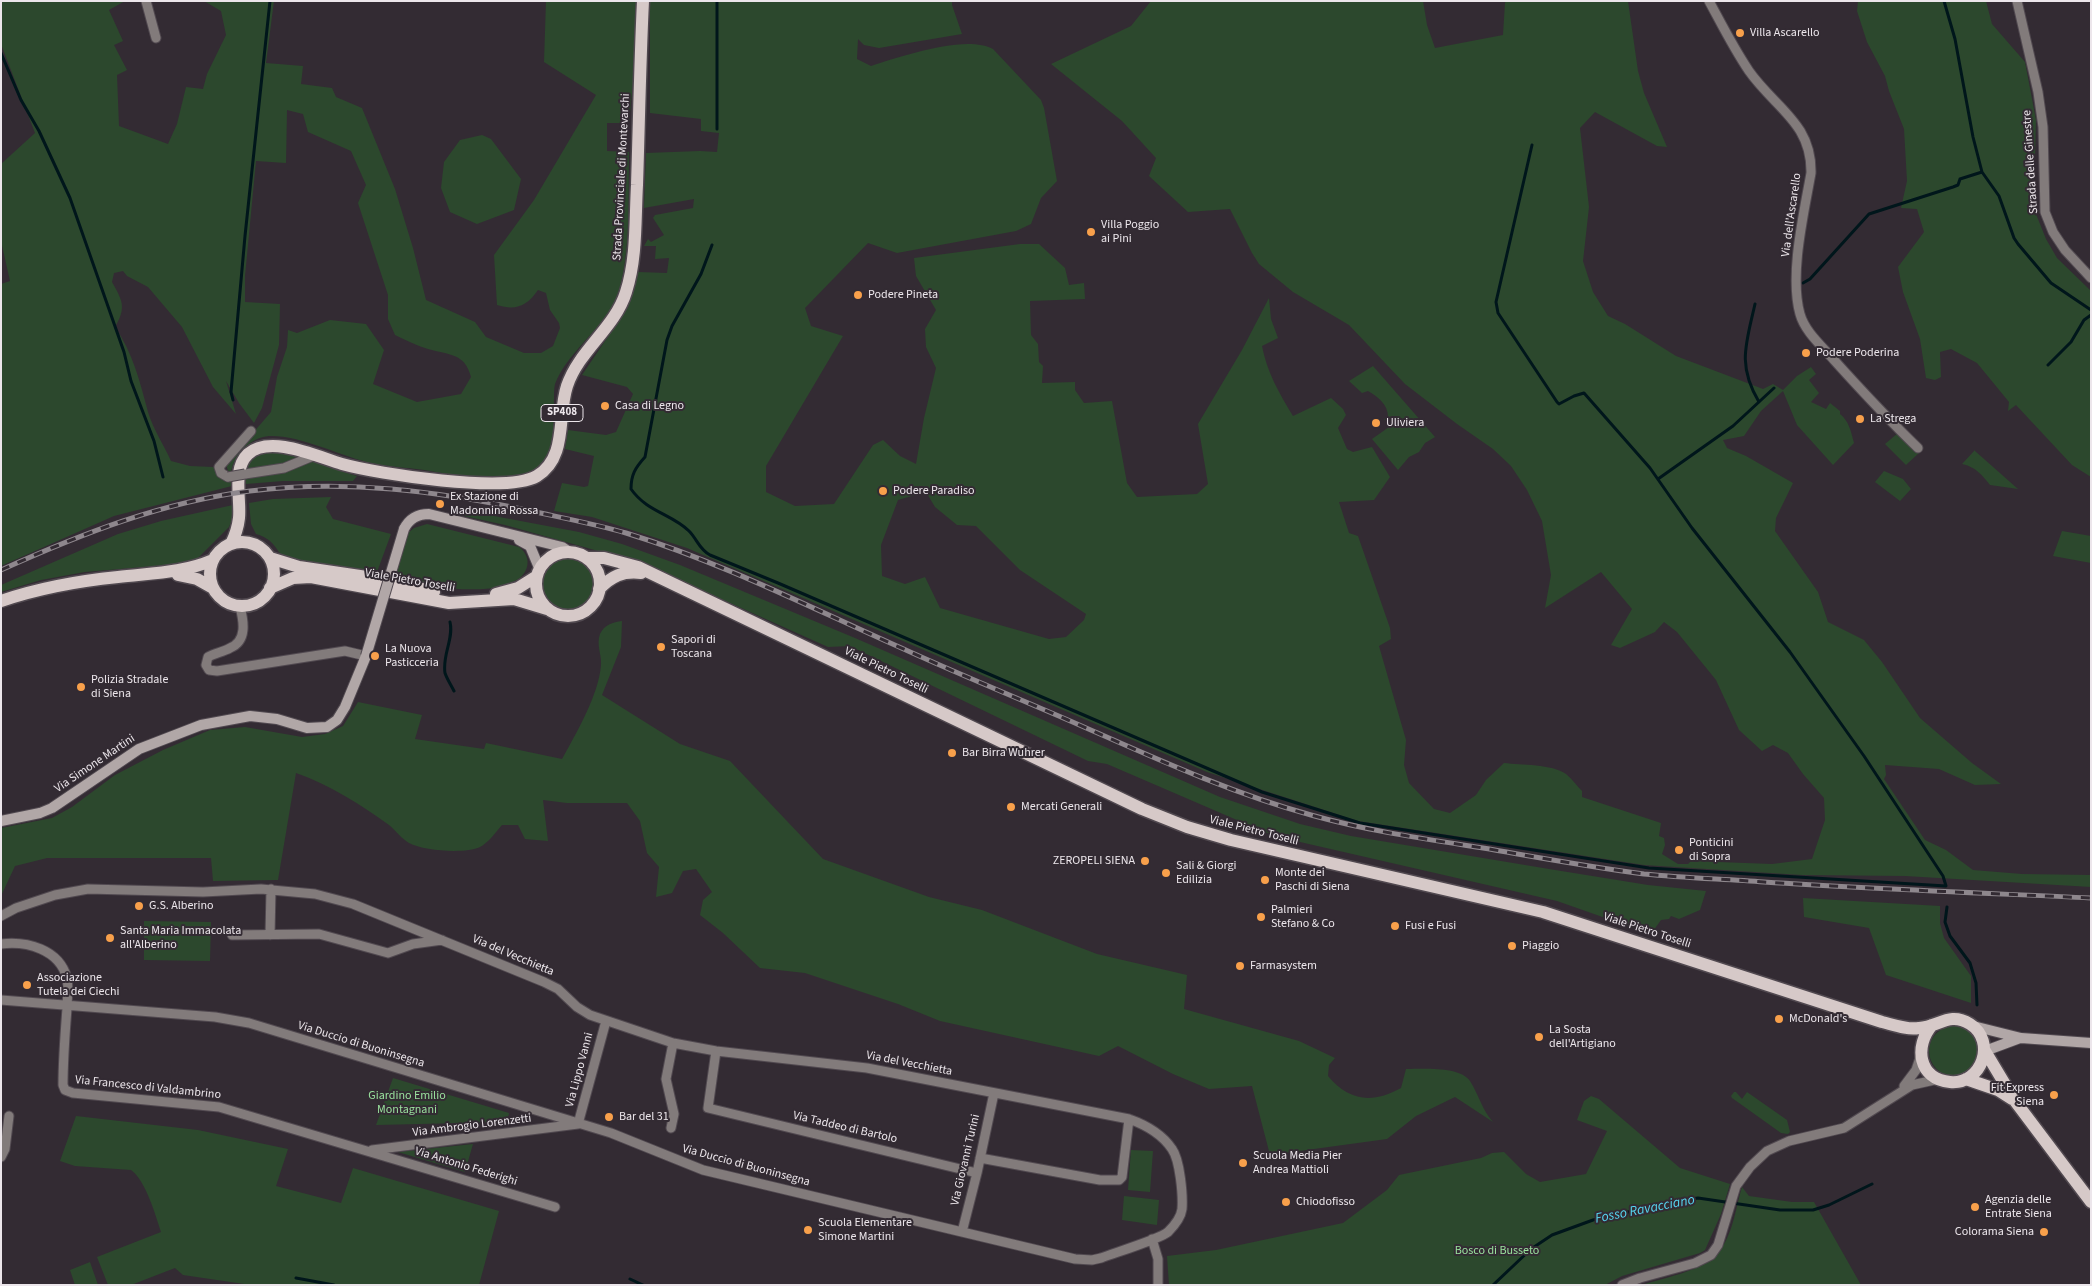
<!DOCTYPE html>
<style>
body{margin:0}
#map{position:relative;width:2092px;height:1286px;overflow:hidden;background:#332b33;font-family:"Source Sans 3",sans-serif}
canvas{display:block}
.frame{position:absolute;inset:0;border:2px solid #ece6eb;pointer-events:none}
</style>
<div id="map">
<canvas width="2092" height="1286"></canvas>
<div class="frame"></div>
</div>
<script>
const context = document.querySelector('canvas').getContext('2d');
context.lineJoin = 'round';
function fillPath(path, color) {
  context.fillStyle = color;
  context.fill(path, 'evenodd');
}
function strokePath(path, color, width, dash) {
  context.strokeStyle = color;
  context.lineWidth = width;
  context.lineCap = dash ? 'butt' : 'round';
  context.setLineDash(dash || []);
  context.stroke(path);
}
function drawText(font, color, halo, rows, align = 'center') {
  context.font = font + ' "Source Sans 3",sans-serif';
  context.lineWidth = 4;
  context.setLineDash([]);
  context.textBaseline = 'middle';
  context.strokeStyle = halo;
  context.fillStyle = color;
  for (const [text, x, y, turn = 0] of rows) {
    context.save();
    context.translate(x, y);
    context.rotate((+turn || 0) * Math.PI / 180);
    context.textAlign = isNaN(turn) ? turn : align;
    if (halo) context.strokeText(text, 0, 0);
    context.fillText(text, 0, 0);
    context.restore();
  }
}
fillPath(new Path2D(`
 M1 1H125L109 10 123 41 114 45 127 70 117 75 119 126 168 144 177 124 186 87 203 89 207 74 226 35 221 11 204 1H274L266 63 303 66 301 84 332 88 336 97 362 108 395 189 413 248 426 300 475 322 486 337 524 353H541L553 346 560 328 559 323 550 310 546 293 538 290C527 306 516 311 497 305L494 255 534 200 596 95 544 62 546 1H636L635 63 629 123H607V151L629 152C628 192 632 270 613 305 598 332 566 355 555 384 554 388 554 394 554 399 553 421 557 455 535 469 505 487 449 473 416 469 400 467 383 466 367 462 338 455 300 435 269 436 251 437 233 455 231 473L228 471 226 464 271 412 277 377 287 347 288 330 297 333 330 320 366 324 384 350 373 384 417 402 461 394 471 377C465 353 449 355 428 349 417 346 406 340 395 335L388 319V295L358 203 366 185 351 151 308 132 303 114 287 110 286 163 256 161 245 276V302L280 304 279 345 262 408 254 423 239 403 226 381 236 414 213 387 182 327 148 287 127 276 123 271 114 273 112 282C122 300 127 307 115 327 133 353 140 382 148 412 153 429 164 445 171 461L190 466 213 467 221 477 231 479 232 486 114 516 1 566V284L10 281 1 241V164L35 133 1 44Z
 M650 1H952V5L962 34 879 48 864 45 858 39 857 59 871 66C900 57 965 34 993 49L1041 100 1044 108 1057 181 1041 198 1031 224 1016 231 897 253 868 243 805 308 811 326 843 336 766 466V492L795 506 834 504 873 445 883 440 900 456 916 464 924 418 936 368 926 347 925 329 936 310 916 276 914 258 1020 244H1039L1065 268 1069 285 1084 283 1085 299 1030 301 1031 335 1038 344 1039 362 1043 366 1042 383 1075 382V390L1084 403 1112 401 1127 483 1137 497 1197 494 1208 484 1198 424 1242 350 1269 298 1271 319 1278 338 1262 346C1267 372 1279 393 1293 416L1331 398 1343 409 1346 415 1338 428 1347 449 1353 452 1372 447 1390 477 1374 500 1339 502 1349 533 1358 536 1390 628 1391 639 1379 646 1406 740 1404 765 1409 783 1434 809 1450 813 1476 795 1486 780 1504 763C1521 765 1552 764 1566 774 1572 779 1577 786 1582 791V797L1661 823 1659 836 1664 838 1665 845 1662 854 1678 864H1688L1691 861 1772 864 1812 859 1825 820 1824 798 1803 774 1788 753 1773 745 1762 751 1739 730 1716 680 1677 632 1664 622 1655 632 1620 648 1611 645 1632 609 1601 572 1545 608 1551 575 1542 521 1527 490 1511 466 1493 449 1457 424 1405 384 1349 325 1293 292 1259 264 1252 253 1230 209 1188 212 1149 176 1156 158 1122 121 1051 64 1131 26 1151 1H1423L1427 25 1435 48 1503 35 1505 3 1506 1H1628L1638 71 1644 93 1667 147 1657 146 1595 112 1580 128 1589 207 1583 261 1593 292 1608 316 1625 324 1676 356 1763 389 1773 384 1783 390 1797 376 1811 367 1816 374 1809 380 1819 393 1811 402 1826 409 1830 403 1840 411V414C1849 421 1851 432 1854 443L1833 465 1797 425 1783 391 1761 411 1744 436 1723 440 1727 448 1746 456 1793 483 1776 518 1775 531 1818 592 1828 622 1864 640 1882 662 1920 718 1972 763 2001 784 1975 785 1939 769 1885 765 1886 775 1884 779 1925 840 1946 850 1973 870 2022 874 2091 875V887L1905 876 1802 875 1644 865 1358 821 1207 772 687 548 592 517 554 511 562 483 584 487 588 486 594 456 565 449 568 430 606 435 616 432 633 394 627 387 582 375 628 307 638 272 667 273 669 258 655 259 656 246H644L648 239 651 242 664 235 653 218 655 215 693 208 694 199 644 208 646 153 700 151 717 152 719 133 701 131V119L650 113ZM926 492 935 507 957 525 976 526 1020 570 1086 614 1084 620 1066 637 1049 639 940 608 925 577 905 584 882 576 881 545 898 500Z
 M1858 1H1986L1992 24 2025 62 2036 120 2034 195 2036 214 2046 239 2057 258 2091 291V477L2072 465 2016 405 2008 411 2009 402 1977 363 1951 349 1940 352 1941 377 1935 380 1926 378 1920 339 1903 292 1898 267 1924 232 1917 209 1901 208 1907 181 1904 129 1889 91 1885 76 1867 42 1857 11Z
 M482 135 491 139 521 179 514 210 477 224 450 212 441 188 444 162 460 140Z
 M1373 366 1435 437 1425 443 1419 452 1409 457 1398 470 1372 439 1389 427 1384 419 1388 417C1388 404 1378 397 1368 391L1362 393 1349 381Z
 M1898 433 1919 453 1906 465 1885 444Z
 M279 450 301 458 288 464 245 471C251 453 262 453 279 450Z
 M1975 450V451L2018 489 1990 485C1982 475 1976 467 1962 464Z
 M308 461C318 461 345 473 357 476L353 481H283L246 484 245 477Z
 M1884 471 1903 479 1911 489 1900 501 1875 482Z
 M331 497 326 507 333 519 391 534 377 572 288 559C274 553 279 541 256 534L251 524 249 503 273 499Z
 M233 505V517L229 527 195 561 178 564 85 572 41 580 1 592V585L118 534 161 521Z
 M473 512 579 532 622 544 680 565 855 638 1220 797 1300 824 1351 836 1549 869 1648 885 1706 891 1700 910 1679 919 1671 916 1669 919 1661 920 1651 934 1557 901 1274 836 1107 764 1088 761 850 646 828 647 641 563 505 525 455 514Z
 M427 524 519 547C535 559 527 579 509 583V586C468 593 435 589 395 575L408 533 414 528Z
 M2062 531 2091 536V563L2053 556Z
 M542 584a26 26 0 1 1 52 0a26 26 0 1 1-52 0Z
 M622 621 621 647 602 695 680 744 730 761 823 859 929 897 982 910 1097 954 1187 975 1184 1009 1299 1041 1335 1058 1329 1065 1328 1076C1349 1101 1372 1104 1401 1088L1406 1069C1422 1069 1460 1066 1470 1081 1479 1095 1482 1110 1493 1122L1455 1097 1416 1116 1387 1139 1270 1155 1252 1086 1209 1089 1173 1074 1118 1046 1099 1056 940 1021 898 1004 805 973 760 968 723 933 700 915 703 900 712 892 696 869 683 871 672 893 656 897 659 867 647 853 640 821 627 803H567L543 800 548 841 525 839 518 825H502C496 832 488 843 480 847 465 854 424 851 409 843 402 839 396 831 389 825 360 804 330 785 296 773L278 880 213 881 211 858H47L15 866 1 896V828L52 818 72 807 115 775 163 750 210 730 245 727 302 737 325 734 343 726 358 702 422 715 415 739 484 749 486 743 562 759C576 734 599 694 601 665 602 655 596 645 600 634 604 625 613 622 622 621Z
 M1803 898 1940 906V923L1944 938 1971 976V1003L1886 975 1869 928 1804 917Z
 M144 921 211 922 210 961 144 960Z
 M1929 1051a25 25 0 1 1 50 0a25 25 0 1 1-50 0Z
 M393 1078 509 1113 507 1122 376 1125Z
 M1734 1092H1736L1742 1099 1747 1092 1787 1120 1790 1132 1788 1134 1781 1133 1732 1098 1731 1096Z
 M1591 1096 1599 1099 1680 1168 1730 1184 1721 1214 1705 1250 1700 1253 1622 1276 1605 1285H1169L1167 1256 1216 1250 1343 1223 1387 1190 1399 1175 1481 1158 1492 1153 1504 1152 1526 1174 1540 1182 1586 1174 1607 1131 1577 1120 1584 1101Z
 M76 1116 198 1130 288 1149 276 1186 341 1203 353 1168 499 1211 479 1285H251L183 1275 175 1268 131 1285H108L97 1257 161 1232C155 1214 146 1181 131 1170L75 1166 60 1161Z
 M473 1144 465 1172 398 1152Z
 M1131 1150 1153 1151 1150 1192 1128 1190Z
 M1742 1187 1749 1196 1792 1202H1814L1861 1285H1642C1675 1274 1714 1271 1728 1236 1735 1220 1737 1203 1742 1187Z
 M1124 1196 1159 1200 1157 1225 1122 1220Z
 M90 1262 98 1285H75L70 1270Z`), '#2c482d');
strokePath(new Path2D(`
 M1944 1 1955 39 1973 137 1982 172 1999 196 2014 238 2018 244 2051 283 2091 310
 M1 53 21 100 39 131 70 198 124 352 131 381 154 441 163 477
 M717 129V1
 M712 245 701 274 672 326 667 340 645 457C635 468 631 475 631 489 647 512 672 514 689 531 697 539 699 549 710 555L778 583 1262 792 1360 823 1649 868 1946 886 1943 876 1864 756 1790 652 1692 528 1650 468 1584 393 1574 396 1559 404 1557 402 1498 313 1496 302 1532 145
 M1803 283 1810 279 1869 214 1953 187 1958 185 1960 179 1982 172
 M1755 304C1746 344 1737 365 1759 402
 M2048 365 2071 342 2084 320 2091 315
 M233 400 231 392 245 236 270 1
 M1658 479 1733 426 1774 388
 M450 622C454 639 442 655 445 673 447 679 451 685 454 691
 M1947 907 1945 922 1950 936 1970 963 1976 983 1977 1005
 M296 1278 334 1285
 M630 1279 643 1285
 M1493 1285 1531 1249 1552 1235 1593 1220 1668 1203 1698 1198 1780 1210H1813L1829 1205 1872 1184`), '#00161b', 3);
const street = new Path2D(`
 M146 1 156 38
 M1709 1C1722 25 1734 49 1749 71 1775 108 1812 123 1811 173 1804 213 1789 275 1800 314 1805 332 1822 346 1834 360 1861 390 1889 420 1918 448
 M2017 1 2038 92 2043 127 2045 212 2053 232 2065 250 2091 278
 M245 474 284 468 313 456
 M228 477 221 473 219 467 251 431
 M240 607C244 622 247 641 230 648 223 652 215 653 208 657L206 665 209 670 217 671 345 651 366 656
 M1 916 16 908 55 895 88 889 203 892 261 889 315 894 353 904 544 982 558 989 577 1007 590 1015 673 1043 716 1051 867 1068 1129 1119C1146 1125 1162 1134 1172 1149 1180 1160 1183 1195 1182 1209 1181 1217 1174 1226 1168 1232 1160 1239 1114 1253 1101 1258L1092 1260 1075 1259 703 1170 611 1133 249 1023 215 1017 1 1000
 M232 935 319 934 388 953 413 944 442 940
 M270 935 271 889
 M1 944C27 941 59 949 67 978 69 988 67 998 67 1008 65 1034 63 1059 63 1085L65 1090 73 1093 219 1107 555 1207
 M716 1051 708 1108 977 1173
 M1904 1086 1916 1070 1921 1055
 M578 1124 606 1021
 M671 1128 674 1114 666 1079 673 1043
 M372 1150 578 1124
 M1 1157 5 1149 9 1116
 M980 1158 1100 1180H1119L1122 1177 1129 1119
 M962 1232 977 1173 994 1093
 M1152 1239 1158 1259V1285
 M1622 1285 1640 1278 1695 1263 1711 1255 1718 1245 1736 1186 1750 1167 1767 1151 1789 1141 1844 1128 1912 1085 1939 1079`);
const secondary = new Path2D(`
 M404 529C409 519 417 514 429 514L562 547 571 553
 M519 540 530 546 540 570
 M1 821 40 813 52 808 139 749 201 725 250 716 277 719 307 728 327 727 337 720 345 707 366 656
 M1973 1026 2021 1038 2091 1043
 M1985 1051 2020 1038`);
const primary = new Path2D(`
 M210 574a32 32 0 1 1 64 0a32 32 0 1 1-64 0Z
 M231 544C235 536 238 527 239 518 241 499 232 469 248 454 270 434 318 457 342 464 378 474 507 494 537 476 568 457 557 416 567 386 579 350 615 328 626 292 637 258 635 220 637 185 639 124 640 62 643 1
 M536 584a32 32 0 1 1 64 0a32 32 0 1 1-64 0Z
 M270 558 299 567 387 580 434 592
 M587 558H604L638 567 1142 809 1187 827 1231 840 1543 912 1882 1022C1894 1025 1907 1030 1919 1028 1939 1027 1949 1011 1970 1024 1997 1041 1982 1085 1950 1082 1918 1079 1914 1046 1932 1025
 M178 575 197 579 213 588
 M270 588 293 578 311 577 449 603 514 599 547 609
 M599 589C612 576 622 571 641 573
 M496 594 518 588 537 576
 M1 601C39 588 78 581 118 577 151 573 183 573 213 560
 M1985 1051 2015 1101 2091 1202
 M1966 1079 1998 1090 2012 1099`);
strokePath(street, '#514950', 11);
strokePath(secondary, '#514950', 12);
strokePath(primary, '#514950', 15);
strokePath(street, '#827b7b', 9);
strokePath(secondary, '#b1a7a7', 10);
strokePath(primary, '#d6c9c8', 12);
const rail = new Path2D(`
 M1 570C81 534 162 502 250 491 345 479 438 491 531 511 563 518 595 524 626 533 724 563 815 610 908 651 961 675 1015 697 1068 720 1148 755 1227 792 1311 815 1368 831 1425 839 1483 848 1536 857 1590 867 1644 874 1684 878 1724 879 1764 882 1873 889 1982 893 2091 898`);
strokePath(rail, '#8e878d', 5);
strokePath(rail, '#332b33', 3, [9]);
const streetBridge = new Path2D(`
 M228 477 245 474`);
const secondaryBridge = new Path2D(`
 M366 656 404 529`);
strokePath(streetBridge, '#514950', 11, []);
strokePath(secondaryBridge, '#514950', 12, []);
strokePath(streetBridge, '#827b7b', 9);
strokePath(secondaryBridge, '#b1a7a7', 10);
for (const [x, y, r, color] of [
 [1740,33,5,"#f8a04b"],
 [1091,232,5,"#f8a04b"],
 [858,295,5,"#f8a04b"],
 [1806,353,5,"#f8a04b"],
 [605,406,5,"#f8a04b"],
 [1860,419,5,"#f8a04b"],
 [1376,423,5,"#f8a04b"],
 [883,491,5,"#f8a04b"],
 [440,504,5,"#f8a04b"],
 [661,647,5,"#f8a04b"],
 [375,656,5,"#f8a04b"],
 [81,687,5,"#f8a04b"],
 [952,753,5,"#f8a04b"],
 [1011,807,5,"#f8a04b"],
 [1679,850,5,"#f8a04b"],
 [1145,861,5,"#f8a04b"],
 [1166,873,5,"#f8a04b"],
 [1265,880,5,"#f8a04b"],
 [139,906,5,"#f8a04b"],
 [1261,917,5,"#f8a04b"],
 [1395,926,5,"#f8a04b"],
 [110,938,5,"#f8a04b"],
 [1512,946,5,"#f8a04b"],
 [1240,966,5,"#f8a04b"],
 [27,985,5,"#f8a04b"],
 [1779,1019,5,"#f8a04b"],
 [1539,1037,5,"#f8a04b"],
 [2054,1095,5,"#f8a04b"],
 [609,1117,5,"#f8a04b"],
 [1243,1163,5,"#f8a04b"],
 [1286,1202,5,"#f8a04b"],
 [1975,1207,5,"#f8a04b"],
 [808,1230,5,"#f8a04b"],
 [2044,1232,5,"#f8a04b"]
]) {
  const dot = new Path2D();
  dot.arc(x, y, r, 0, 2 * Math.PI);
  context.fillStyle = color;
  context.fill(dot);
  strokePath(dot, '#332b33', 2);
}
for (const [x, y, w] of [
 [562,413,42]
]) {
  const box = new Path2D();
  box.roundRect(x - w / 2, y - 8.5, w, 17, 4);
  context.fillStyle = '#332b33';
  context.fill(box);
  strokePath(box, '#ece6eb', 1);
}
drawText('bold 11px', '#ece6eb', null, [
 ["SP408",562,413]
]);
drawText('12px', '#ece6eb', '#332b33', [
 ["Villa Ascarello",1750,33],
 ["Villa Poggio",1101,225],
 ["ai Pini",1101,239],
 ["Podere Pineta",868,295],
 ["Podere Poderina",1816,353],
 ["Casa di Legno",615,406],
 ["La Strega",1870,419],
 ["Uliviera",1386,423],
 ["Podere Paradiso",893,491],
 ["Ex Stazione di",450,497],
 ["Madonnina Rossa",450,511],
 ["Sapori di",671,640],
 ["Toscana",671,654],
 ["La Nuova",385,649],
 ["Pasticceria",385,663],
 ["Polizia Stradale",91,680],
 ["di Siena",91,694],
 ["Bar Birra Wuhrer",962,753],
 ["Mercati Generali",1021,807],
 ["Ponticini",1689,843],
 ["di Sopra",1689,857],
 ["ZEROPELI SIENA",1135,861,"right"],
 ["Sali & Giorgi",1176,866],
 ["Edilizia",1176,880],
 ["Monte dei",1275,873],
 ["Paschi di Siena",1275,887],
 ["G.S. Alberino",149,906],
 ["Palmieri",1271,910],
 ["Stefano & Co",1271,924],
 ["Fusi e Fusi",1405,926],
 ["Santa Maria Immacolata",120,931],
 ["all'Alberino",120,945],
 ["Piaggio",1522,946],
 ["Farmasystem",1250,966],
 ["Associazione",37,978],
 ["Tutela dei Ciechi",37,992],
 ["McDonald's",1789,1019],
 ["La Sosta",1549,1030],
 ["dell'Artigiano",1549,1044],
 ["Fit Express",2044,1088,"right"],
 ["Siena",2044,1102,"right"],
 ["Bar del 31",619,1117],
 ["Scuola Media Pier",1253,1156],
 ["Andrea Mattioli",1253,1170],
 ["Agenzia delle",1985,1200],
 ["Entrate Siena",1985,1214],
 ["Chiodofisso",1296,1202],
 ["Scuola Elementare",818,1223],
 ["Simone Martini",818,1237],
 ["Colorama Siena",2034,1232,"right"]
], 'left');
drawText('12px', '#ece6eb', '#332b33', [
 ["Strada delle Ginestre",2031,162,-94],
 ["Strada Provinciale di Montevarchi",622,177,-87],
 ["Via dell'Ascarello",1792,215,-82],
 ["Viale Pietro Toselli",410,581,10],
 ["Viale Pietro Toselli",886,671,26],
 ["Via Simone Martini",95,764,-34],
 ["Viale Pietro Toselli",1254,831,14],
 ["Viale Pietro Toselli",1647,931,18],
 ["Via del Vecchietta",513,956,23],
 ["Via Duccio di Buoninsegna",361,1045,17],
 ["Via del Vecchietta",909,1064,11],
 ["Via Lippo Vanni",580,1070,-75],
 ["Via Francesco di Valdambrino",148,1088,6],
 ["Via Ambrogio Lorenzetti",472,1126,-7],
 ["Via Taddeo di Bartolo",845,1128,13],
 ["Via Giovanni Turini",966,1160,-77],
 ["Via Duccio di Buoninsegna",746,1166,15],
 ["Via Antonio Federighi",466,1167,17]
]);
drawText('12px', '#9ae29e', '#332b33', [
 ["Giardino Emilio",407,1096],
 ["Montagnani",407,1110],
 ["Bosco di Busseto",1497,1251]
]);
drawText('italic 14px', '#56d7f2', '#332b33', [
 ["Fosso Ravacciano",1645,1210,-11]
]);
</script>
